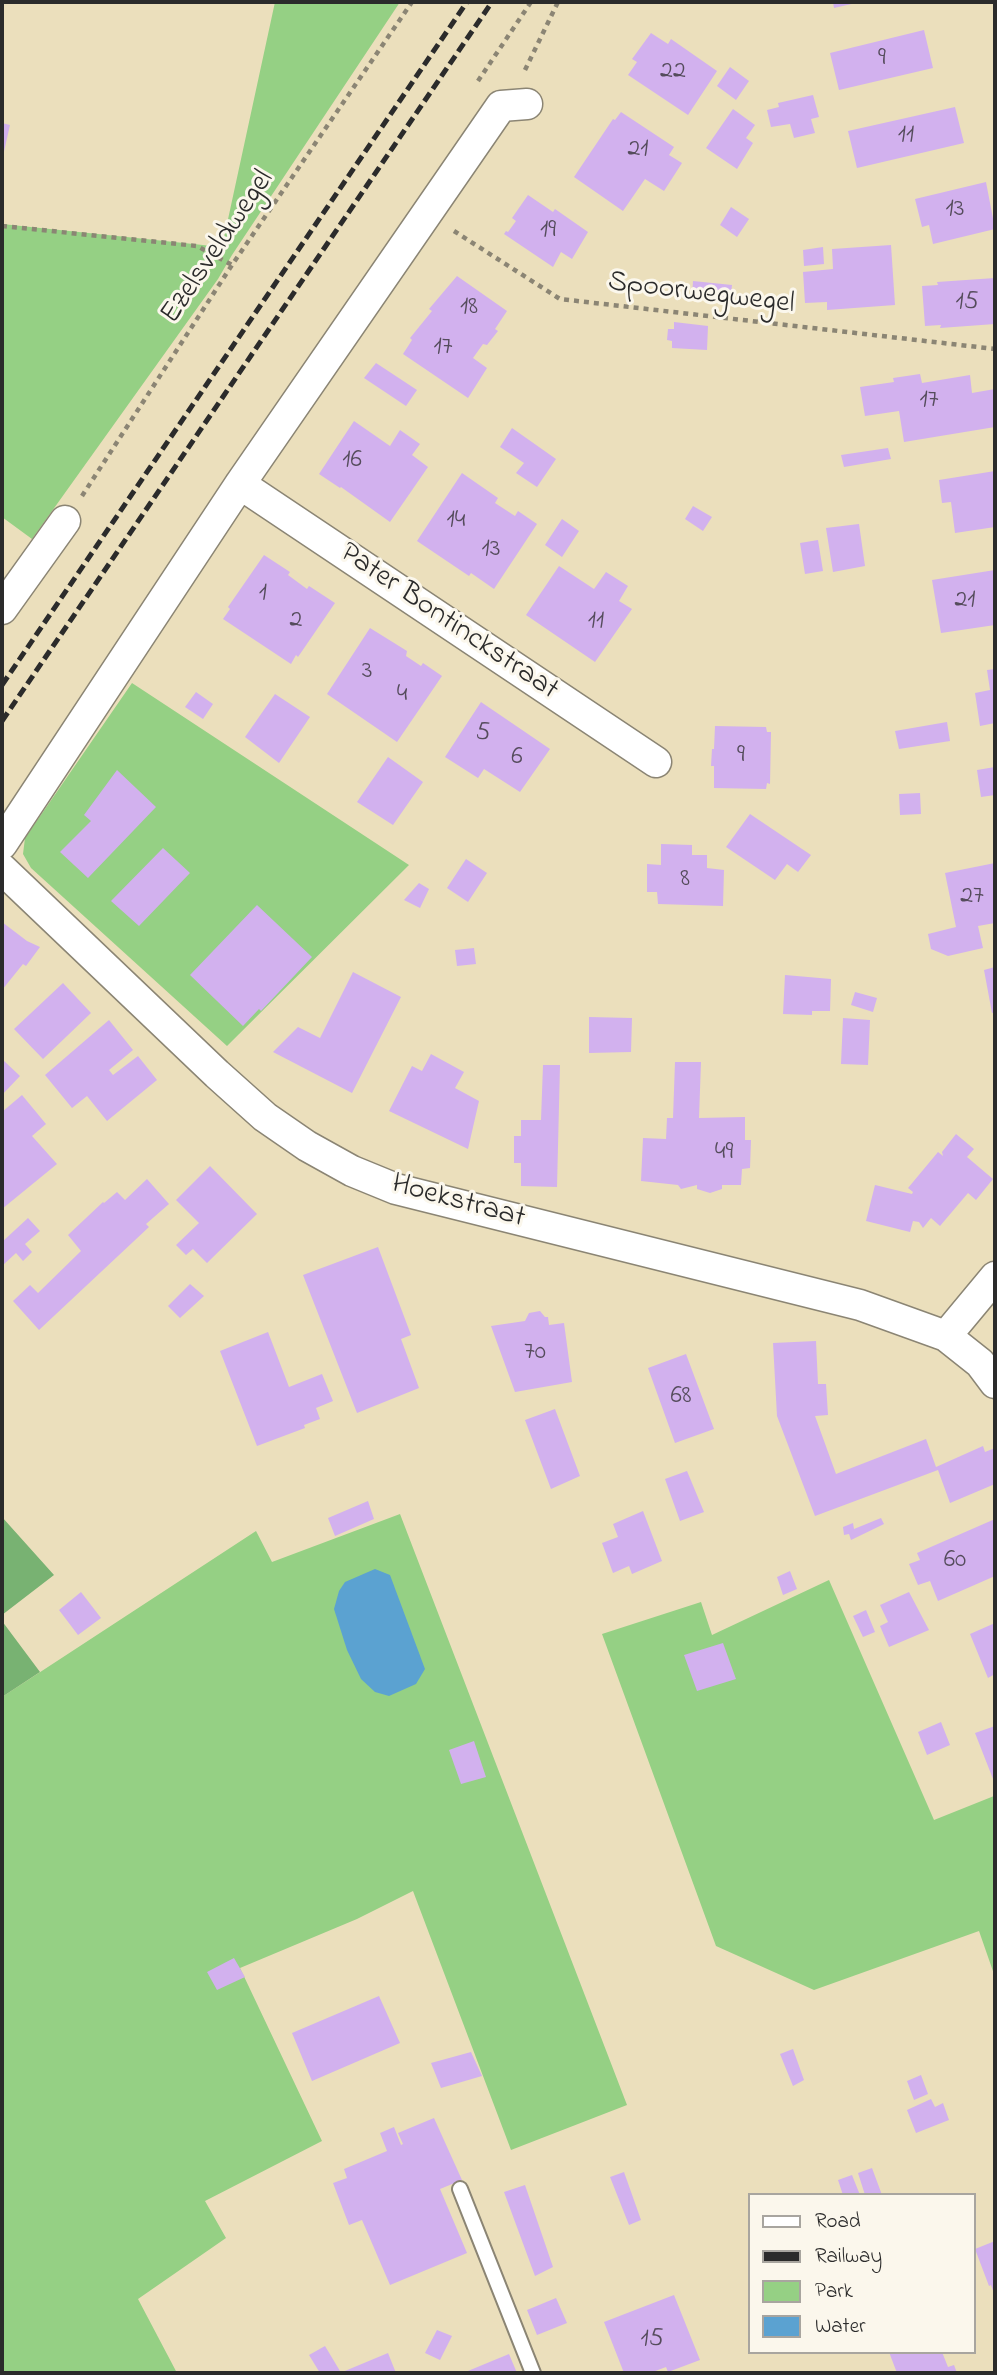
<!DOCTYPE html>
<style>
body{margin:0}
#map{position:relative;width:997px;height:2375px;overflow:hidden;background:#ebdfbc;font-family:"Indie Flower",sans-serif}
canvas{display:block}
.frame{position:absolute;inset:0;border:4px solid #2b2b2b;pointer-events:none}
.legend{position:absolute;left:748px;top:2193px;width:228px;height:161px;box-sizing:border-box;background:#fbf7ec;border:2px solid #a8a59f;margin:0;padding:9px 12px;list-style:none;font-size:21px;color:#2b2b2b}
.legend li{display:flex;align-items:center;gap:14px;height:35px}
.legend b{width:35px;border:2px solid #a8a59f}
</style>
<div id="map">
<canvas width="997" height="2375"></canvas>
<div class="frame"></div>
<ul class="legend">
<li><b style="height:9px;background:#fff"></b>Road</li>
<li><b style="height:9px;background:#2b2b2b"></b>Railway</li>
<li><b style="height:19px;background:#95d084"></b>Park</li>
<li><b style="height:19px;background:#5ba2d1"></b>Water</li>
</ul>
</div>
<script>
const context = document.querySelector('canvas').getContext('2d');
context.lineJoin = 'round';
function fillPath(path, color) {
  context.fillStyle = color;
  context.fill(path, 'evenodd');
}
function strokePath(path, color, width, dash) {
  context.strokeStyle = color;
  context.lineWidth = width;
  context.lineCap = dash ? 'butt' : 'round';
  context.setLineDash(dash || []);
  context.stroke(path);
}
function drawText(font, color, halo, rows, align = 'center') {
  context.font = font + ' "Indie Flower",sans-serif';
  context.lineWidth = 6;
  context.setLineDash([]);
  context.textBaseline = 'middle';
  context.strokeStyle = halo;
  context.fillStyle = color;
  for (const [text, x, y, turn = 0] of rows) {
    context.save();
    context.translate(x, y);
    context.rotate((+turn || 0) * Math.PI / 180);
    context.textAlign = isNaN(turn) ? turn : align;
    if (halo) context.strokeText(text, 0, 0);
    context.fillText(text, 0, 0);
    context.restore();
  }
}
fillPath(new Path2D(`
 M275 2H400L232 255 218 279 32 539 2 517V224L222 247Z
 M132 683 409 865 227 1046 31 868 23 854 25 838Z
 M400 1514 627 2105 511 2150 413 1891 357 1919 240 1968 322 2141 205 2201 226 2238 138 2299 177 2373H2V1697L256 1531 272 1562Z
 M829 1580 934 1820 994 1796 995 1977 979 1931 814 1990 716 1946 602 1634 701 1602 712 1635Z`), '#95d084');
fillPath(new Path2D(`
 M2 1517 54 1575 2 1615Z
 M2 1621 40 1672 2 1697Z`), '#78b272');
fillPath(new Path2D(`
 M375 1569 390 1575 425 1669 416 1684 389 1696 375 1692 361 1679 347 1650 334 1609 339 1591 345 1582Z`), '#5ba2d1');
fillPath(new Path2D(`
 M833 2H856V3L834 8Z
 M924 30 933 68 839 90 830 53Z
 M651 33 668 44 671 39 717 71 688 115 628 75 637 62 632 59Z
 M730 67 749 81 736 100 717 86Z
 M813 95 819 117 811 119 815 133 794 138 790 124 771 127 767 110 779 107 778 103Z
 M955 107 964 143 857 168 848 131Z
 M733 109 755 125 746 138 753 143 737 169 706 148Z
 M621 112 674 147 669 155 682 163 664 191 645 179 623 211 574 177 613 119 615 120Z
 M2 123 10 125 3 156H2Z
 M986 182 995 229 933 244 929 225 922 227 915 199Z
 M528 195 553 212 555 209 588 232 572 259 561 252 553 267 504 234 506 231 508 232 516 221 512 218Z
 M731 207 749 219 737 237 720 225Z
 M891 245 895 305 827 310V302L805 303 803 272 833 269 832 249Z
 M823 247 824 264 804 266 803 250Z
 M457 276 507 311 495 329 498 331 487 345 483 344 473 358 487 368 468 398 403 354 412 340 410 338 432 311 429 309Z
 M995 278V324L940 328 941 325 925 326 922 286 938 285 937 282Z
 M693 281 732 285 730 302 692 298Z
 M674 322 708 326 707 350 672 348V341L667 340 668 329H674Z
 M376 363 417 390 406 406 364 378Z
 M920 374 922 383 970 375 972 393 995 389V427L904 442 899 411 865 416 860 387 894 382 893 378Z
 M354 421 390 446 400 430 420 444 412 455 428 467 390 522 341 487 340 488 319 474Z
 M512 428 556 459 537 487 516 473 524 463 500 447Z
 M888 448 891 459 844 467 841 455Z
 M995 471V527L955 533 951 502 942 503 939 480Z
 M462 473 498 498 495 503 515 516 518 511 537 524 494 589 471 573 469 576 417 541Z
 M693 506 712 517 703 531 685 519Z
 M562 519 579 531 562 557 545 545Z
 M859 524 865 566 833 572 826 528Z
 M818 540 823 571 805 574 800 543Z
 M264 555 290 572 288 575 307 589 309 586 335 603 298 657 296 655 291 664 223 619 230 609 228 607Z
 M559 566 594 589 606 572 628 586 619 601 632 609 595 662 526 615Z
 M995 570V625L941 633 932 580Z
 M370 628 407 651 406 656 421 666 423 663 442 676 397 742 327 694Z
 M995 669V723L980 726 975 693 990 690 987 670Z
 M196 692 213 704 203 719 185 707Z
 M275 694 310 717 279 763 245 737Z
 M481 702 550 749 520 792 484 769 478 778 445 757Z
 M947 722 950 741 899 749 895 731Z
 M715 726 766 727 767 732H771L770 784 767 783 766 789 714 788V766H711L712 749H714Z
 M388 757 423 782 393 825 357 802Z
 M995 767V795L981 797 977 770Z
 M117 770 156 807 88 878 60 852 91 821 84 815Z
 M920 793 921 814 900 815 899 794Z
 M750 814 811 855 798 872 787 864 775 880 726 847Z
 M661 844 692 845V855H707V868L724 870 723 906 658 904 657 892H647V864L661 865Z
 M163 848 190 873 139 926 111 901Z
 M466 859 487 873 468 902 447 888Z
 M995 863V923L978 926 983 948 948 956 931 949 928 934 956 927 945 873Z
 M419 883 429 889 420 908 404 900Z
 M257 905 312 957 261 1011 259 1009 243 1026 190 975Z
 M2 922 27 941 40 947 26 966 23 964 2 990Z
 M474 948 476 964 457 966 455 950Z
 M995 967V1012L992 1013 984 970Z
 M353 972 401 997 352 1093 273 1052 298 1027 320 1038Z
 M785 975 831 979 830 1011H812V1015L783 1014Z
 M63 983 91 1013 43 1059 14 1029Z
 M855 992 877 998 873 1012 851 1005Z
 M589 1017 632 1018 631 1052 589 1053Z
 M843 1018 870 1020 868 1065 841 1064Z
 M109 1020 133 1050 109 1070 113 1075 138 1056 157 1080 107 1121 87 1096 72 1108 45 1075Z
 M431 1054 464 1072 455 1088 479 1101 468 1149 389 1111 412 1066 422 1071Z
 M2 1059 20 1076 2 1095Z
 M675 1062H701L699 1118 745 1117V1140H751L750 1168 742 1169 741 1185H722V1189L710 1193 697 1189V1185L681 1189 678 1185 641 1181 643 1138 666 1139 667 1118H673Z
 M543 1065H560L557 1187 521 1186V1163H514V1136H521V1120H541Z
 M22 1095 46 1124 32 1136 57 1164 2 1209V1112Z
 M956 1134 974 1149 967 1157 993 1179 976 1200 968 1193 940 1226 931 1218 923 1228 919 1222 913 1221 910 1232 866 1221 875 1185 912 1194 913 1192 908 1188 938 1152 943 1156 942 1152Z
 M210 1166 257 1214 207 1263 193 1249 186 1255 176 1245 199 1223 176 1200Z
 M147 1179 169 1204 146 1224 149 1227 39 1330 13 1301 30 1285 38 1293 81 1251 68 1235 103 1202 104 1203 117 1192 125 1200Z
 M28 1218 40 1231 25 1244 32 1252 23 1261 16 1253 2 1266V1242Z
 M378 1247 411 1335 401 1339 419 1388 357 1413 303 1275Z
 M190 1284 204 1296 180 1318 168 1306Z
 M540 1311 545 1317H548L549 1325 564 1323 572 1382 515 1392 491 1326 525 1321 529 1313Z
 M268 1332 289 1387 322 1374 333 1401 316 1408 320 1419 304 1425 305 1428 257 1446 220 1351Z
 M816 1341 818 1384H826L828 1415 815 1416 836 1474 926 1439 936 1467 983 1446 985 1452 995 1448V1484L950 1503 938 1470 815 1516 777 1416 773 1343Z
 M686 1354 714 1429 675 1443 648 1368Z
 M555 1409 580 1476 551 1489 525 1420Z
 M687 1471 704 1512 680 1521 665 1479Z
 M368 1501 374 1519 335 1536 328 1518Z
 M643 1511 662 1561 632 1574 629 1566 613 1573 602 1543 618 1537 613 1524Z
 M881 1518 884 1524 851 1540 849 1534 844 1535 843 1527 853 1523 854 1529Z
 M995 1519V1576L938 1601 930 1581 918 1585 909 1564 920 1560 917 1553Z
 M790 1571 797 1589 783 1595 777 1577Z
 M81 1592 101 1618 78 1635 59 1610Z
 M909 1592 929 1630 889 1647 880 1626 888 1622 880 1605Z
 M866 1610 875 1632 863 1637 853 1616Z
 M995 1623V1674L988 1678 970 1634Z
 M723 1643 736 1679 697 1691 684 1655Z
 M941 1722 950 1745 927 1755 918 1732Z
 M995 1726V1784L975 1733Z
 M474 1741 486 1777 461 1784 449 1750Z
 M234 1958 245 1977 217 1990 207 1972Z
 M379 1996 400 2043 312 2081 292 2033Z
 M793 2049 804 2080 793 2086 780 2054Z
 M471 2052 482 2076 441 2088 431 2063Z
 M921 2075 928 2094 914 2100 907 2081Z
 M931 2099 935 2107 943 2103 949 2120 916 2133 907 2110Z
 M434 2118 462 2180 440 2189 467 2253 390 2285 362 2220 349 2225 333 2183 347 2178 344 2169 387 2151 380 2133 394 2127 401 2145 403 2144 398 2133Z
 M872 2168 882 2195H865L858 2173Z
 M624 2172 641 2220 629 2225 610 2177Z
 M852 2175 860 2195H843L838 2180Z
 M525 2185 553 2267 535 2276 504 2192Z
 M995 2241V2296L991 2285 989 2286 975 2249Z
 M674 2295 700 2360 668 2372 666 2367 650 2373H624L604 2322Z
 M556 2298 567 2323 537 2335 527 2310Z
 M437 2330 452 2336 440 2360 425 2353Z
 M325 2346 340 2371 335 2373H320L309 2355Z
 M889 2352H942L948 2367 954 2365 957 2373H897Z
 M388 2353 396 2373H340Z
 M509 2354 517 2373H463Z`), '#d2b1ee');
const lane = new Path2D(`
 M460 2189 533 2373`);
const street = new Path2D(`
 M240 484 656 762
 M2 609 65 521
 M2 844 240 484 501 106 527 104
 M2 869 217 1074 265 1117 307 1146 352 1171 396 1189 860 1305 946 1336 980 1363 995 1383
 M946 1336 995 1277`);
strokePath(lane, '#8b8574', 18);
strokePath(street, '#8b8574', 33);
strokePath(new Path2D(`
 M525 70 558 2
 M478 81 531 2
 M2 226 197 246 232 265
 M454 231 560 299 995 349
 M82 496 232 265 412 2`), '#8b8574', 4.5, [5, 5]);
strokePath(lane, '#fff', 14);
strokePath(street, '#fff', 30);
strokePath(new Path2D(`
 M2 685 467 2
 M2 721 492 2`), '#2b2b2b', 5, [10, 5]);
drawText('26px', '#554c5c', null, [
 ["9",882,60],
 ["22",673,73],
 ["11",906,137],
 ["21",638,151],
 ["13",955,211],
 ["19",548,232],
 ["15",967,304],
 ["18",469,309],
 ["17",443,349],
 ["17",929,402],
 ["16",352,462],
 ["14",456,522],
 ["13",491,551],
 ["1",263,595],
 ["21",965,602],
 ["2",296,622],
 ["11",596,623],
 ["3",367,673],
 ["4",402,696],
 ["5",483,735],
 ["9",741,757],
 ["6",517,759],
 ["8",685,881],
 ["27",972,898],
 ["49",724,1154],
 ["70",535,1354],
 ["68",681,1398],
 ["60",955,1562],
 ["15",652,2341]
]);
drawText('30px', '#2b2b2b', '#fbf7ec', [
 ["Ezelsveldwegel",219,248,-56],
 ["Spoorwegwegel",701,295,7],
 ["Pater Bontinckstraat",448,623,34],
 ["Hoekstraat",458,1203,15]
]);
</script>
